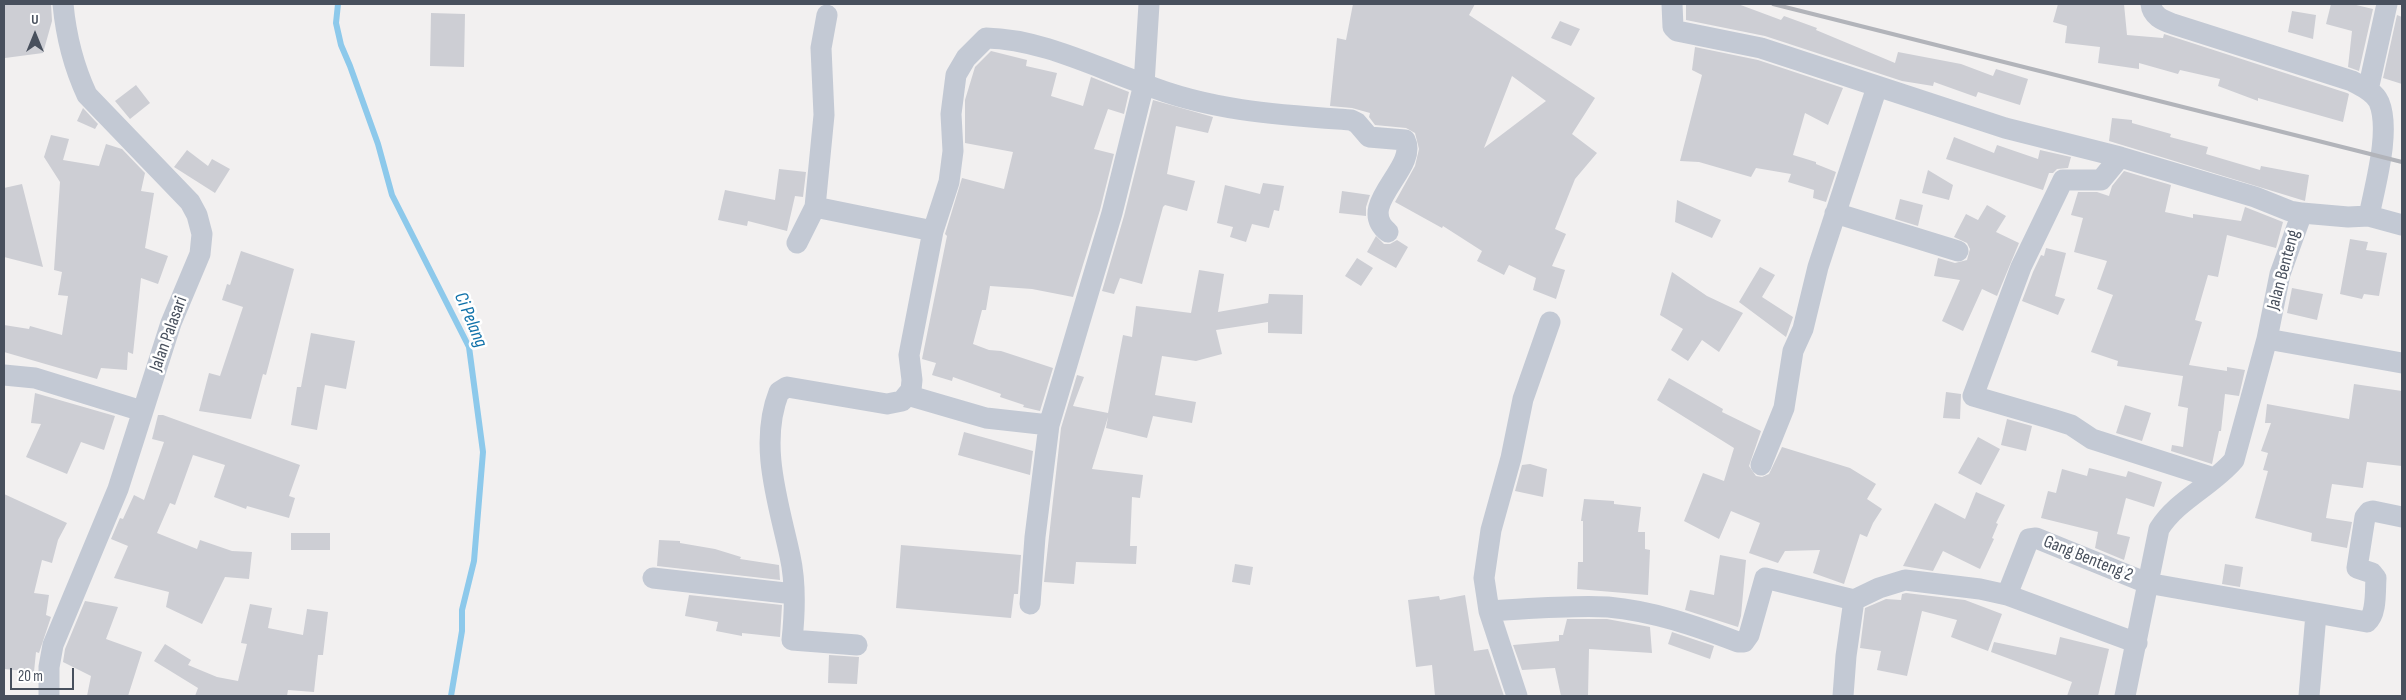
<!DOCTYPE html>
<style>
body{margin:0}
#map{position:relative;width:2406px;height:700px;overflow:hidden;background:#f2f0f0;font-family:"Sofia Sans Condensed",sans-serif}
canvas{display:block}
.frame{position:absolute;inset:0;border:5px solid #48505d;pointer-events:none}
.north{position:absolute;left:10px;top:10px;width:50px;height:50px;-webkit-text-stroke:4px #fff;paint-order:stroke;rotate:0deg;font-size:14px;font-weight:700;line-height:20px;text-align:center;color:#48505d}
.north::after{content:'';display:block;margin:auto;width:18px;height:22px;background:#48505d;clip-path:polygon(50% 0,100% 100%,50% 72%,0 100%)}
.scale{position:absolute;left:10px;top:668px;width:64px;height:22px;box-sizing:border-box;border:2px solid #48505d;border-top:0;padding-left:6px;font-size:15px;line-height:18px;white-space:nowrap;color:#48505d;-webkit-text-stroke:4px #fff;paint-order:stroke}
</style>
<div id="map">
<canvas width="2406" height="700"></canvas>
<div class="frame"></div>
<div class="north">U</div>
<div class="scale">20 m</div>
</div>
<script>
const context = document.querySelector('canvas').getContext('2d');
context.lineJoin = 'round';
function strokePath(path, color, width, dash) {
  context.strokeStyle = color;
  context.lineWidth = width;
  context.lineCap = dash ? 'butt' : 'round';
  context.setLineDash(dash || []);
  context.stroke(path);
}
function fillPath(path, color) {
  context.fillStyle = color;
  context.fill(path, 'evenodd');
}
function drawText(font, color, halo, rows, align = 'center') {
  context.font = font + ' "Sofia Sans Condensed",sans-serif';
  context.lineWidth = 5;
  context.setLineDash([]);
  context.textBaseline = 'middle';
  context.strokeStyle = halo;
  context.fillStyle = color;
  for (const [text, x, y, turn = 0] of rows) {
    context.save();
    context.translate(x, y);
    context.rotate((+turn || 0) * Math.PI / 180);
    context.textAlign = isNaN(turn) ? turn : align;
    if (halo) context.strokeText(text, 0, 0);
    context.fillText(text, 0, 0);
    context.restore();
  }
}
strokePath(new Path2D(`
 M338 4 336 23 341 45 350 66 378 144 392 195 469 347 483 452 474 561 462 610V631L451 696`), '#8dc9eb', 6);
fillPath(new Path2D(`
 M5 4H51L52 21 43 53 5 58Z
 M1353 4H1475L1469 15 1595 98 1572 134 1597 153 1575 179 1555 229 1566 234 1552 266 1565 270 1556 299 1533 290 1536 278 1509 265 1504 275 1477 261 1482 251 1443 226 1442 228 1395 202 1415 166 1419 149 1415 133 1406 128 1375 125 1369 117 1370 113 1352 108 1330 106 1337 38 1346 40ZM1512 76 1546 101 1484 148Z
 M1686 4H1738L1781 20 1784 16 1817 28 1816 30 1895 63 1898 52 1961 64 1993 76 1996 69 2028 79 2020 105 1978 92 1976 97 1934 82 1933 86 1902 81 1765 36 1686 20Z
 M2058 4H2124L2127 35 2163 38 2164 34 2347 93 2349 94 2343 122 2258 98V101L2218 86 2220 79 2180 70 2178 74 2139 63V69L2098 63 2100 47 2065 43 2067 26 2053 22Z
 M2331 4H2352L2373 9 2359 71 2348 67 2352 31 2326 24Z
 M2292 11 2316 15 2313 39 2288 32Z
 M431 13 465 14 464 67 430 66Z
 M2397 15 2402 17V84L2383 78Z
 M1560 21 1580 29 1571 46 1551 38Z
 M1695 47 1758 60 1843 88 1828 125 1805 113 1793 155 1816 162V164L1836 172 1826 202 1813 198 1814 190 1788 182 1791 174 1756 168 1751 177 1699 162 1680 161 1702 75 1692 70Z
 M991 51 1027 60 1026 66 1057 73 1051 96 1083 106 1091 77 1129 92 1124 114 1108 109 1094 149 1114 154 1100 210 1073 297 1032 289 990 286 986 310H982L973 344 989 350 1001 351 1053 368 1040 411 1023 407 1024 405 1000 397 1001 394 953 377 952 381 932 375 936 363 922 359 947 236 945 234 962 178 1004 189 1013 152 965 143V100L975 67Z
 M136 85 150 103 130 119 115 101Z
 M1153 100 1213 117 1208 133 1176 126 1167 174 1195 181 1187 211 1165 205 1163 207 1142 284 1120 278 1114 294 1102 291 1124 216Z
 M83 108 98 124 95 129 77 121Z
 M2112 118 2132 120V123L2171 134 2170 137 2208 147 2206 154 2260 170 2261 166 2309 175 2305 201 2109 141Z
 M51 135 69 139 63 160 99 166 106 144 122 149 145 173 141 191 154 193 145 248 168 256 158 284 141 278 133 354 128 352 127 370 101 368 97 379 4 352V325L29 329 30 326 62 335 68 296 58 295 62 272 54 270 60 182 44 157Z
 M1954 137 1994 153 1997 145 2038 159 2040 150 2071 157 2068 168 2057 169 2053 173H2049L2043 190 1946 159Z
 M187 150 208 166 212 159 230 169 215 193 174 167Z
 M779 169 806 172 803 197 795 196 787 231 748 221 747 226 718 220 725 190 775 200Z
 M1928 170 1953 185 1949 200 1922 193Z
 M2124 171 2171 185 2165 212 2193 218V214L2241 221 2245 207 2283 222 2276 248 2227 235 2218 277 2208 275 2195 320 2202 322 2189 365 2227 371V367L2245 370 2239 396 2225 394 2221 431H2219L2212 464 2171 451 2172 445 2183 447 2188 408 2178 406 2183 376 2117 366 2118 361 2091 352 2113 295 2097 289 2107 261 2074 252 2083 218 2071 215 2078 192H2097L2109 196 2112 186Z
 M1263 183 1284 186 1279 211 1274 210 1269 228 1252 224 1246 242 1230 237 1233 227 1217 223 1225 185 1260 194Z
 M22 184 43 267 4 257V188Z
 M1342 191 1370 195 1366 207V216L1339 213Z
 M1900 199 1923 205 1918 226 1895 219Z
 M1677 200 1721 220 1712 238 1675 222Z
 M1987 205 2006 216 1996 232 2019 243 1997 296 1982 289 1963 331 1942 321 1960 280 1934 276 1938 258 1955 263 1967 260 1970 249 1967 243 1954 237 1966 214 1978 220Z
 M1376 236 1384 244H1390L1397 240 1408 247 1396 268 1367 252Z
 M2350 239 2368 242 2366 250 2387 253 2379 296 2364 294 2362 299 2340 294Z
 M2046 248 2066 253 2055 296 2065 299 2058 315 2022 301 2033 272 2041 255 2044 256Z
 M241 251 294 269 266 375 263 374 251 419 199 411 209 373 220 376 243 307 222 300 227 284 230 285Z
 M1357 258 1373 268 1361 286 1345 276Z
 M1760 267 1775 275 1762 297 1793 317 1786 337 1739 302Z
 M1199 270 1224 274 1218 312 1268 303 1269 294 1303 295 1302 334 1268 333V322L1216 330 1222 354 1196 361 1162 356 1155 395 1196 402 1192 423 1153 416 1147 438 1106 428 1108 417 1092 469 1143 475 1140 498 1132 497 1130 546H1137L1136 564 1076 562 1074 584 1044 582 1061 428 1077 375 1084 377 1073 406 1108 413 1123 335 1132 337 1136 306 1191 313Z
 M1672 272 1707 296 1743 313 1719 352 1702 340 1688 361 1671 350 1683 329 1660 315Z
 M2292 288 2323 294 2317 320 2287 313Z
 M311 333 355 341 346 389 325 385 317 430 291 425 297 387H301Z
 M1669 378 1723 409 1722 412 1761 431 1749 466 1756 476 1762 477 1769 474 1782 447 1850 468 1876 484 1867 499 1882 509 1873 523 1867 537 1860 534 1844 584 1813 573 1820 550 1785 551 1778 563 1749 553 1760 523 1731 511 1719 539 1684 521 1703 473 1724 481 1734 448 1657 400Z
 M2354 384 2402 391V466L2367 462 2363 488 2332 484 2326 518 2352 522 2347 548 2311 541 2312 533 2255 518 2268 471 2263 470 2268 453 2261 451 2271 423H2265L2267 404 2349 419Z
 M1946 392 1961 394 1960 419 1943 418Z
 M35 393 115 416 104 450 81 442 67 474 26 457 41 424 31 423Z
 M2125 405 2151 413 2142 441 2116 433Z
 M158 415H163L300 465 289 496 295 498 289 518 247 506 246 509 214 497 225 465 193 455 175 505 170 503 157 533 197 549 200 540 232 551 252 552 249 579 225 577 202 624 166 607 169 592 114 578 128 546 111 539 120 518 123 519 134 495 144 500 164 442 152 439Z
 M2007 419 2032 426 2026 451 2001 445Z
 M964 432 1033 451 1030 475 958 455Z
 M1978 437 2000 449 1981 485 1958 473Z
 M1530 464 1547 469 1543 497 1515 491 1522 465Z
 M2089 468 2126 477 2128 471 2162 482 2154 507 2126 498 2117 534 2130 537 2124 560 2095 548 2098 532 2041 518 2048 491 2056 493 2062 469 2087 476Z
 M1976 492 2005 505 1996 523 1998 524 1992 538 1994 539 1980 569 1943 551 1933 571 1903 566 1935 503 1965 519Z
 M4 494 67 523 58 540 52 563 42 560 34 593 49 595 46 615 51 617 39 653 36 652 34 672 4 669Z
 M1584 499 1614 501V504L1641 507 1638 532H1645V549L1650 550 1648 595 1577 589 1578 562H1583V521H1581Z
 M291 533H330V550H291Z
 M659 540 680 541V543L715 549 741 557 740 559 779 565 780 580 657 566Z
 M901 545 1021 555 1018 594H1014L1011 618 896 608Z
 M1720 555 1746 560 1741 616 1738 627 1685 610 1690 590 1714 595Z
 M1235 564 1253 567 1250 585 1232 582Z
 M2225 564 2243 567 2240 587 2222 584Z
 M1906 593 1965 600 2002 614 1988 651 1951 637 1957 620 1922 611 1907 676 1877 670 1881 651 1860 648 1865 608 1886 599 1901 600 1902 594Z
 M689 595 782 605 780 637 742 633V636L716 631 718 622 685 616Z
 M1465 595 1474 651 1488 649 1504 696H1435L1432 665 1416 667 1408 600 1439 596 1440 600Z
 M85 601 118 607 106 639 142 652 128 696H87L91 676 63 662 65 649Z
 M250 604 272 608 268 628 303 635 307 609 328 612 323 655H318L314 692 288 690 287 696H195L198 688 154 661 165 644 191 660 188 665 217 677 238 681 247 644 241 643Z
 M1567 619H1607L1650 627 1652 653 1589 649 1588 696H1561L1555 668 1522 670 1513 645 1559 641V635H1563Z
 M1672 632 1714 646 1710 659 1668 644Z
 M2060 637 2109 649 2098 696H2067L2072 682 1991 652 1994 642 2056 655Z
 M829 655 859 657 857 684 828 683Z`), '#cdced4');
strokePath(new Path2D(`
 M1672 4 1673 27 1677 31 1761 48 2005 128 2120 157 2255 197 2290 211 2302 213
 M2151 4C2152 16 2162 20 2173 24L2352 81C2361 86 2374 91 2379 102 2391 131 2375 185 2369 216
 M2368 90 2387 4
 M2120 157 2101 180H2063L2021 267 1973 396 2052 419 2071 425 2092 439 2214 478
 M815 207 933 231
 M1835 213 1958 251
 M797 243 815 207 824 115 821 48 827 15
 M2267 339 2402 363
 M4 375 35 378 142 411
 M907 395 986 418 1049 425
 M1761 465 1784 408 1793 351 1803 329 1818 267 1877 87
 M653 578 794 594
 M2007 595 2029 539 2036 538 2147 583 2367 622C2377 614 2375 591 2376 578L2372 573 2357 568 2365 517 2369 512 2373 511 2402 517
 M1030 604 1035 537 1049 425 1112 213 1144 84C1210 111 1281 115 1351 120L1357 123 1369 137 1405 140C1419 168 1354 205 1388 232
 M1489 611C1528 609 1569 605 1608 607 1653 611 1696 626 1738 642H1744L1749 635 1765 578 1854 600 1879 588 1905 580 1980 589 2007 595 2137 643
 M857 645 792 640C795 612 796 583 790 556 779 504 758 445 779 392L787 387 887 404 902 401 911 390 912 380 909 355 933 231 949 182 953 151 951 114 956 75 966 58 986 38C1040 39 1093 66 1144 84L1149 4
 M49 696V667L53 645 118 489 171 323 200 254 202 234 197 215 190 202 87 95C73 65 66 36 63 4
 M1517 696 1489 611 1484 578 1491 530 1511 458 1523 399 1550 322
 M1843 696 1846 656 1854 600
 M2125 696 2159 529C2177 500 2212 486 2234 460L2267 339 2280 274 2302 213 2348 217 2369 216 2402 225
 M2309 696 2316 614`), '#c3c9d4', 21);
strokePath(new Path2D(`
 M1773 4 2402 162`), '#b2b4ba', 4);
drawText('18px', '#48505d', '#fff', [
 ["Jalan Benteng",2284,270,-75],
 ["Jalan Palasari",169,334,-70],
 ["Gang Benteng 2",2088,559,22]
]);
drawText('italic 19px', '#0f71a9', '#fff', [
 ["Ci Pelang",470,320,67]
]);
</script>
